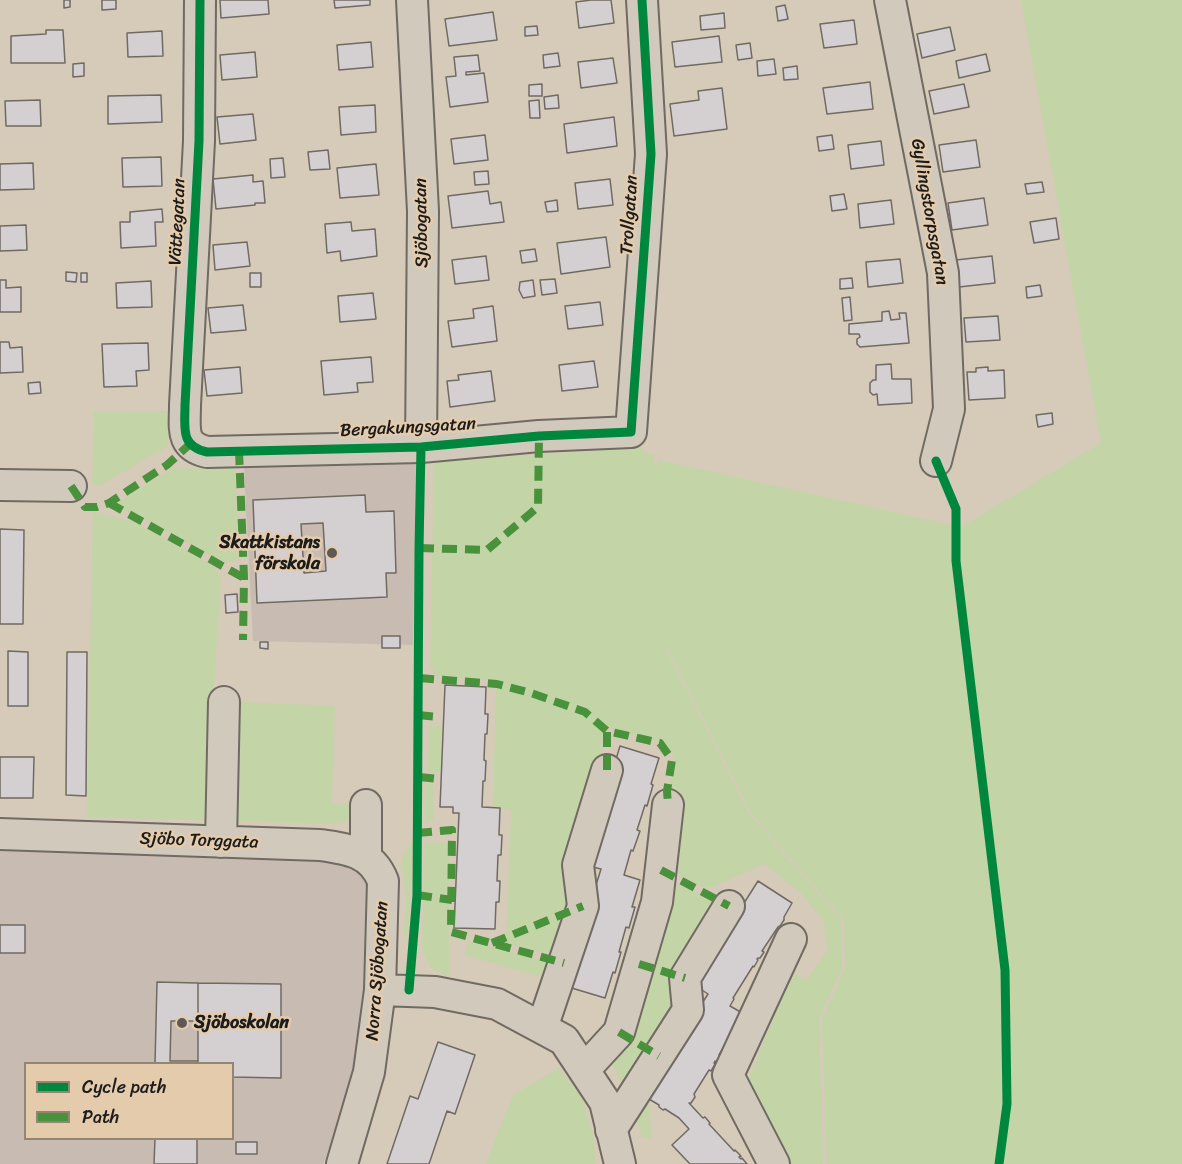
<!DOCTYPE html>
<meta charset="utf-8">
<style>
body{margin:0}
#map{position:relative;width:1182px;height:1164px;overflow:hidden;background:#d6cab9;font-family:Sriracha,sans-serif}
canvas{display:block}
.legend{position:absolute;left:24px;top:1062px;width:210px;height:78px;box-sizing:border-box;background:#e3cbac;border:2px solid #938572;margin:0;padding:8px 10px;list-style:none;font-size:18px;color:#1c1c1c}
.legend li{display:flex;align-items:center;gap:12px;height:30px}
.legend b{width:30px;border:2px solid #938572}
</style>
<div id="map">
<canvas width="1182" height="1164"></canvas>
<ul class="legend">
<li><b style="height:8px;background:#00873e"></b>Cycle path</li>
<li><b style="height:8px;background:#49923c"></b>Path</li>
</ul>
</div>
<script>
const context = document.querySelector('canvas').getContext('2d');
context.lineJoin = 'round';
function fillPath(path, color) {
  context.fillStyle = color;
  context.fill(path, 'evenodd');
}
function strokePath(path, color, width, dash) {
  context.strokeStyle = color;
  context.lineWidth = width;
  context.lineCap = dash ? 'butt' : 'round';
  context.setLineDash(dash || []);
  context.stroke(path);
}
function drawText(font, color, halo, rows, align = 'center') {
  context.font = font + ' Sriracha,sans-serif';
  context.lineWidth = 5;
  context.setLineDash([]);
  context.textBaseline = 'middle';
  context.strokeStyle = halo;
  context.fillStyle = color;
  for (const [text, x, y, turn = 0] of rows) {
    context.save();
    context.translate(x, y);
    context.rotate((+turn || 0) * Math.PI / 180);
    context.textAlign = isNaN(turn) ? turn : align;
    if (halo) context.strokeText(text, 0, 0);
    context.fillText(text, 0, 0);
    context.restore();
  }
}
fillPath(new Path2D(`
 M416 460 413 645 253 641 244 466Z
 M0 846 338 856 371 882 368 982 359 1071 323 1164H0ZM26 1064H232V1138H26Z`), '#c8bbb1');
fillPath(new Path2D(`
 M1021 0H1182V1164H827L822 1019 845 969 844 920 751 813 666 645 665 647 748 812 841 919 842 968 819 1019 823 1164H787L746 1086 792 972 806 980 828 950 824 922 801 893 764 864 713 887H703L672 870 677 809 669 790 671 774 675 763 672 752 664 743 612 729 603 723 602 766 560 957 506 943 511 810 493 809 496 682 488 680 433 676V668H430L434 462H437V461L475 459 641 447 647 454H654V463L657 467 658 460 961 527 1101 443Z
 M170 411 168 446 99 486 92 484 94 412Z
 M235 467 239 560 222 562 142 518 114 505 172 469Z
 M93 512 134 522 212 565 221 578 213 701 335 706 332 803 355 805 347 820 336 824 87 817Z
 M429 726H443L442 773 428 772Z
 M425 784H433L434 818 425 824Z
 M425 842 449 843V976L438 972 430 967 422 947Z
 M413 843 408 936 404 937C404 921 407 903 405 887 403 867 395 860 413 843Z
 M669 881 721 905 679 1010 627 1092 608 1058Z
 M468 941 555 964 549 979 465 955Z
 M559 1068 582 1098 593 1134 596 1164H486L513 1095Z
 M643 1100 650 1107 651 1138H642L634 1111Z`), '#c3d4a7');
const building = new Path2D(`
 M64 0H70V7L64 8Z
 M102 0H116V9L102 10Z
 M220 0H268L269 14 221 18Z
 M334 0H370V5L335 8Z
 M591 0H611L614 23 579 28 576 2Z
 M785 5 788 19 778 21 776 7Z
 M493 12 497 40 449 46 445 19Z
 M724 13 725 28 701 30 700 16Z
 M854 20 857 44 824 48 820 24Z
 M537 26 538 35 525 36V27Z
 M950 27 955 50 922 58 917 34Z
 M46 30H63L65 63H11V36L46 34Z
 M162 31 163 56 128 57 127 33Z
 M719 36 722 62 675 67 672 42Z
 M371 42 373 67 339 70 337 45Z
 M750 43 752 58 738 60 736 45Z
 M255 52 257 77 222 80 220 55Z
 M558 53 560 66 544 68 543 55Z
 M986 54 990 71 959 78 956 61Z
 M478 55 480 71 466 72V75L484 73 488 102 450 107 446 77 456 76 454 57Z
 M613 58 617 83 581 88 578 62Z
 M774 59 776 74 758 76 757 61Z
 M84 63V76L73 77V64Z
 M797 66 798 79 784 80 783 68Z
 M870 82 873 109 827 114 823 88Z
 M542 84V96H529V85Z
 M964 84 969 107 934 114 929 91Z
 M722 88 727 129 674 136 670 104 699 100 698 91Z
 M161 95 162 122 108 124V96Z
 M558 95 559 108 545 109 544 97Z
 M40 100 41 126H6L5 101Z
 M539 100 540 118H530L529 101Z
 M375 105 376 132 341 135 339 107Z
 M253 114 256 140 220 144 217 117Z
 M614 117 617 146 567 153 564 124Z
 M485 135 488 160 454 164 451 139Z
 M832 135 834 149 819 151 817 137Z
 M976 140 980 167 943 172 939 145Z
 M881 141 884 165 851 169 848 145Z
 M328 150 330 169 310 170 308 152Z
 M161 157 162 186 123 187 122 158Z
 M283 158 285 177 271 178 270 159Z
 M33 163 34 189 0 190V164Z
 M376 164 379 195 340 198 337 168Z
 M488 171 489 184 475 185 474 172Z
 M253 175V182L263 181 265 203H255V205L216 209 213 179Z
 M610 179 613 205 578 209 575 183Z
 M1042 182 1044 192 1027 194 1025 184Z
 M488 191 490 204 501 202 504 222 452 228 448 196Z
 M844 194 847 209 832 211 830 196Z
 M984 198 988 225 952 230 948 203Z
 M557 200 558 211 547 212 545 202Z
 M891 200 894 224 860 228 858 204Z
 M162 209 163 222H155L156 246 121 248 120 222H130V212Z
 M1056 218 1059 239 1034 243 1030 222Z
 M351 222 352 231 375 229 377 256 341 261 340 251 327 253 325 224Z
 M26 225 27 250 0 251V226Z
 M606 237 610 267 561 274 557 243Z
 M247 242 250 266 215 270 213 245Z
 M535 249 537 261 522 263 520 251Z
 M486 256 489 280 455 284 452 260Z
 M992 256 995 283 959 287 956 260Z
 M900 259 903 283 868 287 866 262Z
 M66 272 77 273 76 282 66 281Z
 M81 273H87V282H81Z
 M250 273H261V287H250Z
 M852 278 853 288 840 289V279Z
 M555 279 557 293 542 295 540 280Z
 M0 280H6V288L21 287V312H0Z
 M533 280 535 296 523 298 519 290 520 282Z
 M151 281 152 307 117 308 116 283Z
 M1040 285 1042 296 1027 298 1026 287Z
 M373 293 376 319 340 322 338 296Z
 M850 297 852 320 844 321 842 298Z
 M600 302 603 325 568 329 565 306Z
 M243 305 246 330 211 333 208 308Z
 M493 306 497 341 452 347 448 321 474 318 473 309Z
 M889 311 891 320 900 319 899 313H906L909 343 860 347 857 344V339L860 337 859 334H849V324L882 321V312Z
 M998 316 1000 340 966 342 964 318Z
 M0 342H9L10 348 22 347 23 372 0 373Z
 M148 343 149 370 136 371 137 386 104 387 102 344Z
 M371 357 373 382 357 383 358 392 324 395 321 361Z
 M594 361 598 387 562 391 559 365Z
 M891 364 892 379H911L912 403 878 405 877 394 873 395 870 392V383L873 380H876V365Z
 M240 367 242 393 207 396 204 370Z
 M988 367V371L1004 370 1005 398 969 400 967 372H976V368Z
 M491 371 495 401 450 407 447 381 459 380 458 375Z
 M40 382 41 393 29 394 28 383Z
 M1052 413 1053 424 1038 427 1036 415Z
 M365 495 366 512 394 511 396 573H386L387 597 257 603 253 500ZM323 523 326 571 304 573 301 524Z
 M0 529 24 530 23 624H0Z
 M237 594 238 612 226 613 225 595Z
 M382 636H400V648H382Z
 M260 642H268V649L260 648Z
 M8 651 28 652V706H8Z
 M67 652H87L86 796 66 795Z
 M445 685 486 687 485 714H488L487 734H485L484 760 486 761 485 781H483L482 807 500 808 499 835H502L501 855H498L497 881H500L499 902H496L495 929 454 928 459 813H453V807H440Z
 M620 746 659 758 651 784 653 785 647 806 645 805 637 830 640 831 633 851 631 850 624 875 640 880 632 907H635L629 928 626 927 619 952H621L615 973 613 972 605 998 565 986 601 869 584 865Z
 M0 757H34L33 798H0Z
 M758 881 792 903 784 917V920L780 926 778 927 762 951 764 952 760 958H758L757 959 758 960 754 967 753 966 733 998 734 999 730 1006 744 1014 719 1055H720L716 1062 715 1061 714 1063 715 1064 711 1071 709 1070 694 1094 695 1097 691 1103H689L702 1117 703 1118 705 1117 710 1123 709 1124 734 1151 735 1150 741 1156 739 1157 741 1159 742 1158 747 1164H690L672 1145 689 1129 679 1118 665 1109 663 1110 659 1107V1105L644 1096 708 994 693 984Z
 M0 925H25V953H0Z
 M157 982 198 983V1021H171L170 1061H198V1064H155Z
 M198 983 281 984V1078L232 1077V1064H198Z
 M438 1042 475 1055 455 1114 447 1111 429 1164H387L410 1096 418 1099Z
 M155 1138H197V1164H154Z
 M236 1142H257V1154H236Z`);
fillPath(building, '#d4cfd1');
strokePath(building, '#706a63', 1.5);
const minor = new Path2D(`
 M200 0 199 141 185 405C185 428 180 446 207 452L421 447 539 436 631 432 651 154 642 0
 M412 0 423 211 421 447
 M890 0 943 273 949 409 936 461
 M0 485 71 486
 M366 805V857
 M0 834 320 845C348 849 372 852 383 881L380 990 369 1072 342 1164
 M221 842 224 702
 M380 990 435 992 497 1004 564 1040 605 1102 620 1164
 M542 1028 583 906 578 865 607 770
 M584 1070 619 1032 657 902 668 805
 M611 1130 688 1010 685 978 729 906
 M774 1164 728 1075 791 939`);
strokePath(minor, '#706a63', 34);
strokePath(minor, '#d2c9bd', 30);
strokePath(new Path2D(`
 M239 450 244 578 243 640
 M71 486 85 507H97L109 503 167 465 190 444
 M109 503 244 578
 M419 548 487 550 538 507 539 436
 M419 678 497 684 531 693 585 712 607 731 660 743 672 760 667 791 668 805
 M418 715 439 717
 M607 770V731
 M419 777 438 779
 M417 833 452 830 451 932 564 963
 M661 870 729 906
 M417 895 452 900
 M492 943 583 906
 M639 964 685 978
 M619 1032 659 1056`), '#49923c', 8, [15, 8]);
strokePath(new Path2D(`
 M200 0 199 141 185 405C185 428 180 446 207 452L421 447 539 436 631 432 651 154 642 0
 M936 461 956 509V561L1005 970 1007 1104 999 1164
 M409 990 417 895 419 548 421 447`), '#00873e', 9);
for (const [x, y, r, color] of [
 [332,553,6,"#5d5953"],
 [182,1023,6,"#5d5953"]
]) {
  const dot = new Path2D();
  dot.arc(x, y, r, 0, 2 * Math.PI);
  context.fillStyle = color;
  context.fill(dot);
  strokePath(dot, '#e3cbac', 2);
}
drawText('18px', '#1c1c1c', '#e3cbac', [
 ["Gyllingstorpsgatan",929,212,80],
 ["Trollgatan",630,215,-86],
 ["Vättegatan",178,222,-87],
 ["Sjöbogatan",422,223,-91],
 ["Bergakungsgatan",408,428,-3],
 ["Sjöbo Torggata",199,841,2],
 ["Norra Sjöbogatan",378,971,-86]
]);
drawText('bold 18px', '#1c1c1c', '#e3cbac', [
 ["Skattkistans",320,543],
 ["förskola",320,564],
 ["Sjöboskolan",194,1023,"left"]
], 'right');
</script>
